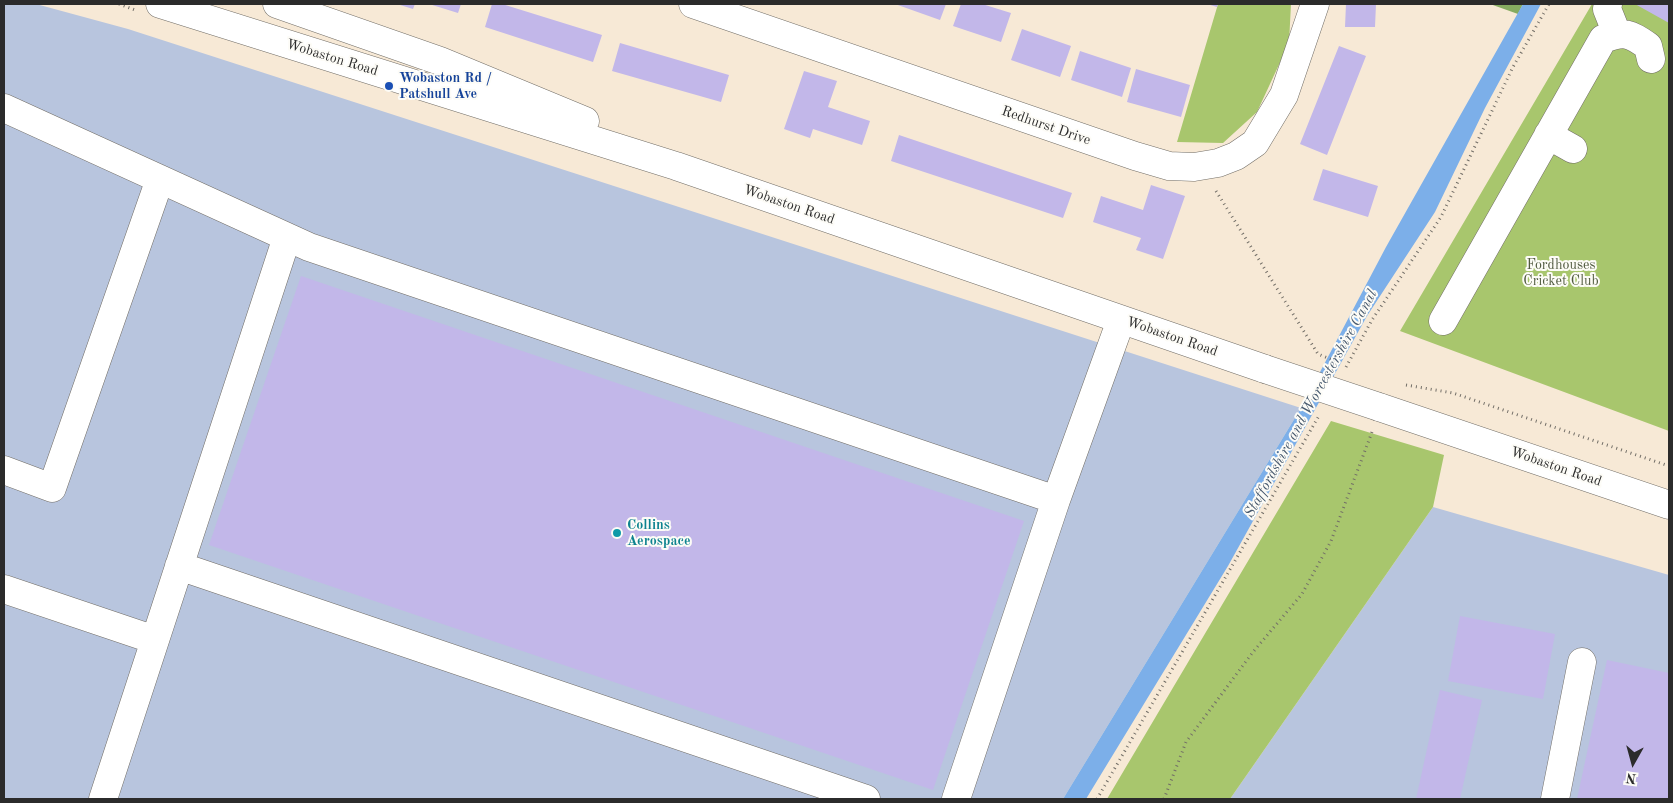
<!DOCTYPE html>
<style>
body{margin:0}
#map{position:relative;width:1673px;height:803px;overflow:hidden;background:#f7e9d6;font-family:"Old Standard TT",serif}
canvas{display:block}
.frame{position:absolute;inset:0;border:5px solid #2b2b2b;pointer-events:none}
.north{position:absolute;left:1608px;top:738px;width:50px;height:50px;-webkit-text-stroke:4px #fdfcf7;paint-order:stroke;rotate:187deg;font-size:14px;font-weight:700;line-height:20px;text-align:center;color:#2b2b2b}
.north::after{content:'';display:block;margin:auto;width:18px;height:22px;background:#2b2b2b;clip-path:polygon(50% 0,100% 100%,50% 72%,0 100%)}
</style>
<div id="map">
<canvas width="1673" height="803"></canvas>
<div class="frame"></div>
<div class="north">N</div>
</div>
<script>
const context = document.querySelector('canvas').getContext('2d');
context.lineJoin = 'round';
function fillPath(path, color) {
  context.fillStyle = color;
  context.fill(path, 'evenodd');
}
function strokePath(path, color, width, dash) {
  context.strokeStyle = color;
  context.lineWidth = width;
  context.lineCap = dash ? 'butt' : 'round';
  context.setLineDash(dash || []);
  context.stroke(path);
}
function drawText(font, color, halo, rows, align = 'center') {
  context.font = font + ' "Old Standard TT",serif';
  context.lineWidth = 4;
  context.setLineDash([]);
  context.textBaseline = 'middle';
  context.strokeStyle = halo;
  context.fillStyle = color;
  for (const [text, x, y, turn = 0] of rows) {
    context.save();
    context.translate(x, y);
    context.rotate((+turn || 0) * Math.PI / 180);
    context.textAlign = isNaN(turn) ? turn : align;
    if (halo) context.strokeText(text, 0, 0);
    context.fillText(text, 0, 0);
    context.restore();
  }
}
fillPath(new Path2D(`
 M4 4H36L128 29 1301 408 1063 799H4Z
 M1433 507 1669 575V799H1230Z`), '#b8c5de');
fillPath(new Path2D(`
 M1218 4H1291L1289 43 1257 112 1223 143 1177 142Z
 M1592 4H1669V431L1400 331Z
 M1331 421 1444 455 1433 507 1230 799H1107Z`), '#a8c66d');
fillPath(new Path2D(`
 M1490 4H1523L1518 14Z`), '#86ab60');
fillPath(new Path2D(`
 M1523 4H1541L1485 108 1435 212 1367 316 1228 566 1086 799H1063L1301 408 1386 247Z`), '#7cafe9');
fillPath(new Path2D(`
 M397 4H415L413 9Z
 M429 4H461L458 13Z
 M492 4H502L602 35 593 62 485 27Z
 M895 4H946L940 20Z
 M961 4H982L1011 13 1001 42 953 26Z
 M1207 4H1218L1217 7Z
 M1346 4H1376L1375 27H1345Z
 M1635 4H1669V23Z
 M1022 29 1071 46 1060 77 1011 60Z
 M620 43 729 75 721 102 612 71Z
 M1339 46 1366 56 1327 155 1300 144Z
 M1080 51 1131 68 1122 97 1071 80Z
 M1136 69 1190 85 1181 117 1127 102Z
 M804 71 837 81 828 107 870 121 862 145 813 129 810 138 784 129Z
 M899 135 1072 193 1063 218 891 161Z
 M1323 169 1378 186 1368 217 1313 200Z
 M1151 185 1185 196 1163 259 1136 250 1141 238 1093 222 1101 196 1143 210Z
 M301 276 1024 521 933 790 209 545Z
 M1460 616 1555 634 1543 699 1448 681Z
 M1607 660 1669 673V799H1577Z
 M1440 690 1482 700 1460 799H1416Z`), '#c2b7e9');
const minor = new Path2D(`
 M160 4 676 166 1265 369
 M277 4 440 61 585 121
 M693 4 1135 156 1169 166 1194 167 1218 163 1236 156 1255 143 1284 95 1315 4
 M1608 4 1607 9 1617 34
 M4 108 309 247 1056 500 956 799
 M1548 135 1573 149
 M1443 321 1603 39C1625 31 1629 33 1648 46L1651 59
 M1379 407 1669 505
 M4 470 52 488 160 179
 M1056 500 1121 320
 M179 566 866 799
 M4 589 155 640
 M103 799 287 237
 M1555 799 1582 662`);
strokePath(minor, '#726e67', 29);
strokePath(new Path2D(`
 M119 4 135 10
 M1216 191 1318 354 1340 363
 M1346 367 1372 320 1441 217 1513 67 1549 4
 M1406 385 1453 393 1669 466
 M1097 799 1320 414
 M1164 799 1186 742 1253 652 1302 594 1331 541 1372 432`), '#726e67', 3, [1, 4]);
strokePath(minor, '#fff', 28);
const minorBridge = new Path2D(`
 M1265 369 1379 407`);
strokePath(minorBridge, '#726e67', 29, []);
strokePath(minorBridge, '#fff', 28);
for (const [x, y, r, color] of [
 [389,86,5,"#1a4fb4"],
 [617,533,5,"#0f9aa8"]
]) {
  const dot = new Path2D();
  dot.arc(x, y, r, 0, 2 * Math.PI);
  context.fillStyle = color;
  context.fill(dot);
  strokePath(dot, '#fdfcf7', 2);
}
drawText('14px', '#2b2b2b', '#fdfcf7', [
 ["Wobaston Road",332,58,17],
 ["Redhurst Drive",1046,126,19],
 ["Wobaston Road",789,205,19],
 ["Wobaston Road",1172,337,19],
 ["Wobaston Road",1556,467,19]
]);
drawText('bold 14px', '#164399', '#fdfcf7', [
 ["Wobaston Rd /",399,78],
 ["Patshull Ave",399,94]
], 'left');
drawText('14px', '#505a3f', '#fdfcf7', [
 ["Fordhouses",1561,265],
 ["Cricket Club",1561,281]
]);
drawText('bold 14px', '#0d838f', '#fdfcf7', [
 ["Collins",627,525],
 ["Aerospace",627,541]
], 'left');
drawText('italic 15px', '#47596e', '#fdfcf7', [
 ["Staffordshire and Worcestershire Canal",1311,404,-61]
]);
</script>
